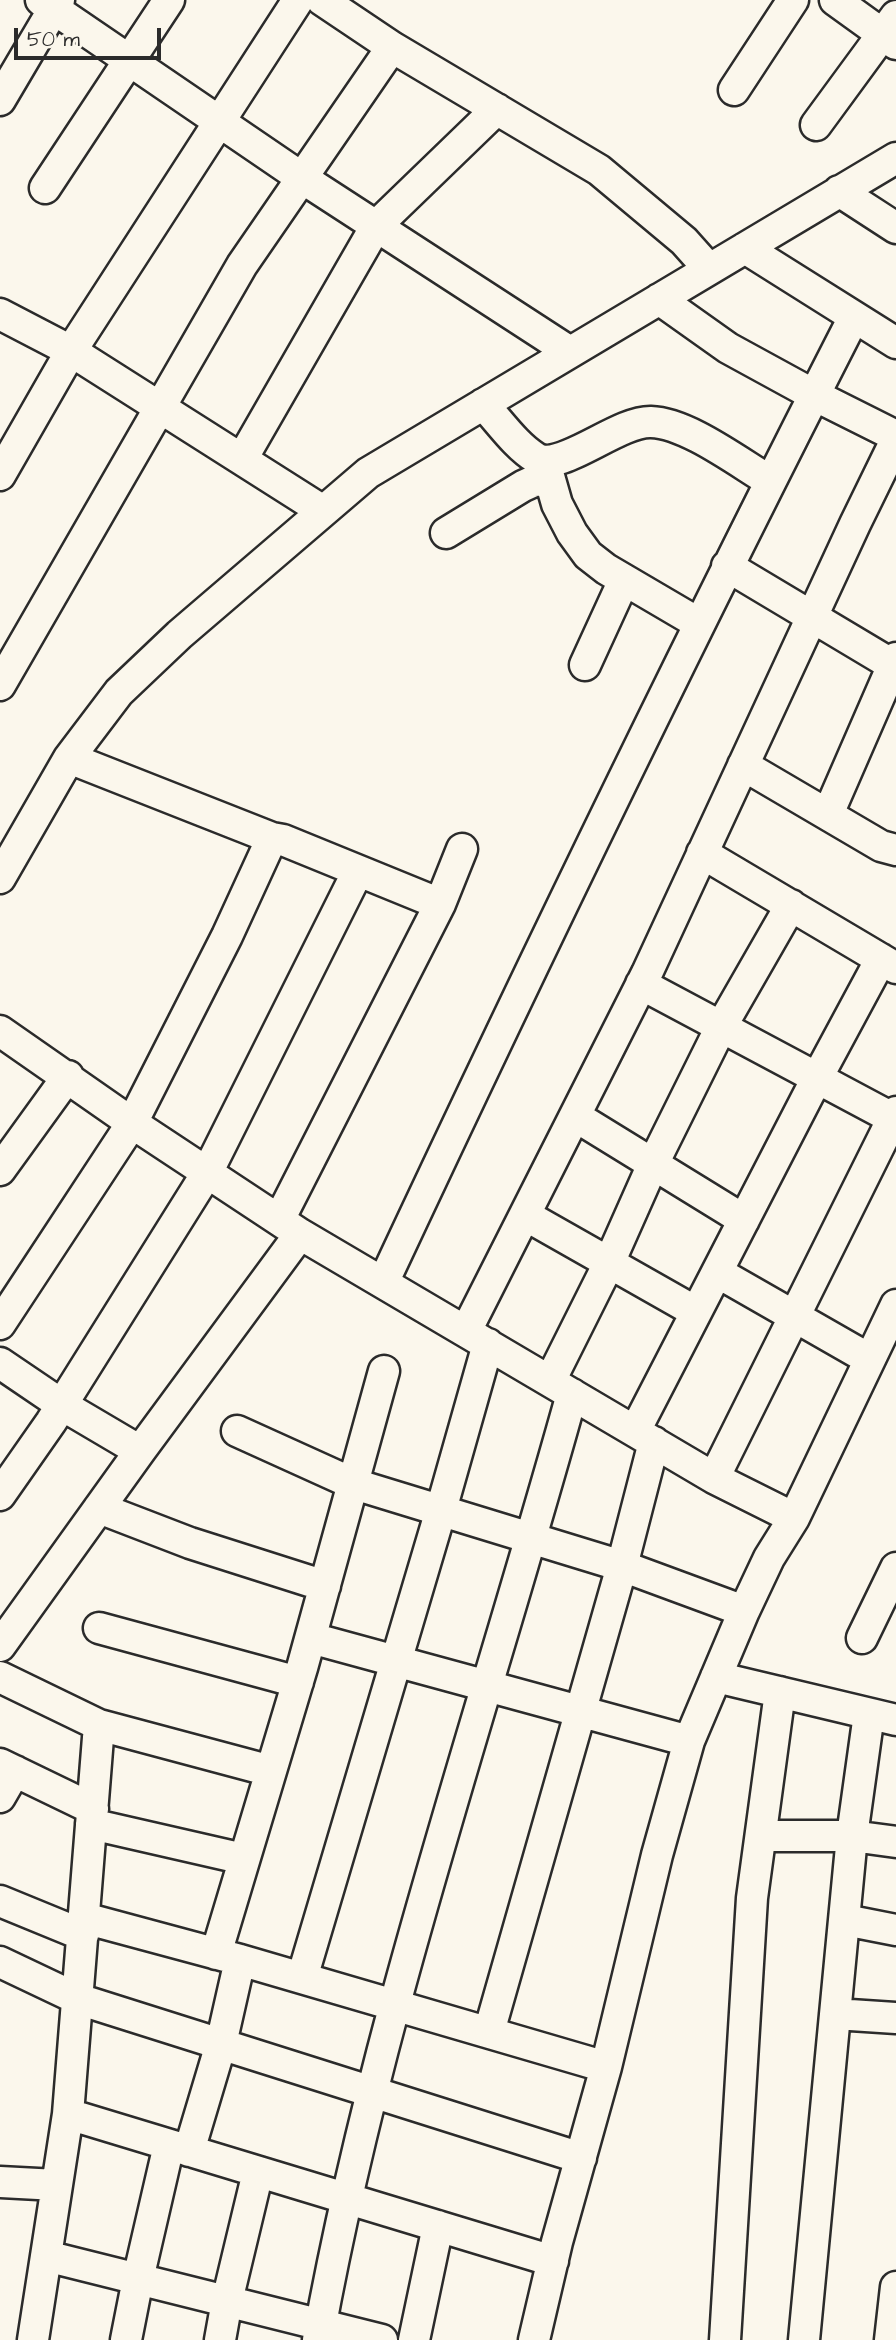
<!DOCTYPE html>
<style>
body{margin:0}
#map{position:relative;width:896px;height:2340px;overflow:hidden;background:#fbf7ec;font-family:"Architects Daughter",sans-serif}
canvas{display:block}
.scale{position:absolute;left:14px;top:28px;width:147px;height:32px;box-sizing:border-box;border:4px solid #2b2b2b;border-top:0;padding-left:9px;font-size:21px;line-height:24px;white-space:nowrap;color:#2b2b2b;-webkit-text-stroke:5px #fbf7ec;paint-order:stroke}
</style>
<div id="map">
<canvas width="896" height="2340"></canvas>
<div class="scale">50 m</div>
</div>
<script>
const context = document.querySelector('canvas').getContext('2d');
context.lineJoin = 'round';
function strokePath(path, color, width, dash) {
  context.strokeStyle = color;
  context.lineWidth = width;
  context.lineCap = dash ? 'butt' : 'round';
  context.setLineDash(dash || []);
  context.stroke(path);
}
const minor = new Path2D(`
 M41 0 302 178 570 352
 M322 0 392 47 599 170 684 241 709 269
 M835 0 896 44
 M734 90 793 0
 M0 100 59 0
 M816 125 896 16
 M45 188 169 0
 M839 191 896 228
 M745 248 896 343
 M659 299 728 348 814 395 896 436
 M0 314 71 351 323 511
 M483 404C499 421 516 446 536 458 561 473 617 421 651 422 687 423 738 462 770 481
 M242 459 376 226 497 109
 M545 462 557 504 572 533 588 555 606 569 698 623
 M0 475 71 351 298 0
 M446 533 523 486 534 481 550 480
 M727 566 896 667
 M585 665 624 580
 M0 685 242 265 392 47
 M69 758 272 838 283 840 440 904
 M743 765 881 846 896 850
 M828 814 896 658
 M702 853 896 968
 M0 878 69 758 119 692 179 635 368 473 896 158
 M641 984 896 1120
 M0 1031 132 1123 300 1234 714 1478 794 1518
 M575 1116 744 1220
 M0 1170 68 1076
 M525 1215 696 1312
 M279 1220 440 904 462 849
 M717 1272 869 1359
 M383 1283C535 958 691 636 854 317
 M0 1324 132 1123 227 936 272 838
 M466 1331 647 973 855 524 896 440
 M0 1363 62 1405 140 1451
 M550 1381 609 1263 653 1164 721 1027 791 905
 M237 1431 354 1484 622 1566 744 1611
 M635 1431 817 1078 881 959
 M714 1478 896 1112
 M0 1495 51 1422 207 1173 358 871
 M99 1508 190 1543 325 1586
 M99 1628 298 1682
 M311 1638 689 1741
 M862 1638 896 1568
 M0 1646 140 1451 300 1234
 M0 1677 99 1725 271 1771
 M716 1677 896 1720
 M0 1764 93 1809
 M0 1797 15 1771
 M91 1824 244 1859
 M761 1836H852L896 1842
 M0 1901 83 1935
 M84 1918 240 1960 606 2067
 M845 1920 896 1930
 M216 1954 302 1668 384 1371
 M0 1962 78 1999 581 2158
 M302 1978 441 1510 488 1344
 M835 2014 896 2018
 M489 2032 622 1566 654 1442
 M68 2114 553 2261
 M189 2151 221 2044 240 1960
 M0 2182 57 2185
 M46 2256 382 2340
 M33 2340 68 2114 99 1725
 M126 2340 138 2279 169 2145
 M220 2340 227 2301 258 2172
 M318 2340C376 2018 485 1708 572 1394
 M414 2340 438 2226
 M534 2340 557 2242 606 2067 657 1855 689 1741 744 1611 769 1558 794 1518 896 1305
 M725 2340 752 1898 780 1692
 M804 2340 852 1836 869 1714
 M890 2340 896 2287`);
strokePath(minor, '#2b2b2b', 35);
strokePath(minor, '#fbf7ec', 30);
</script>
